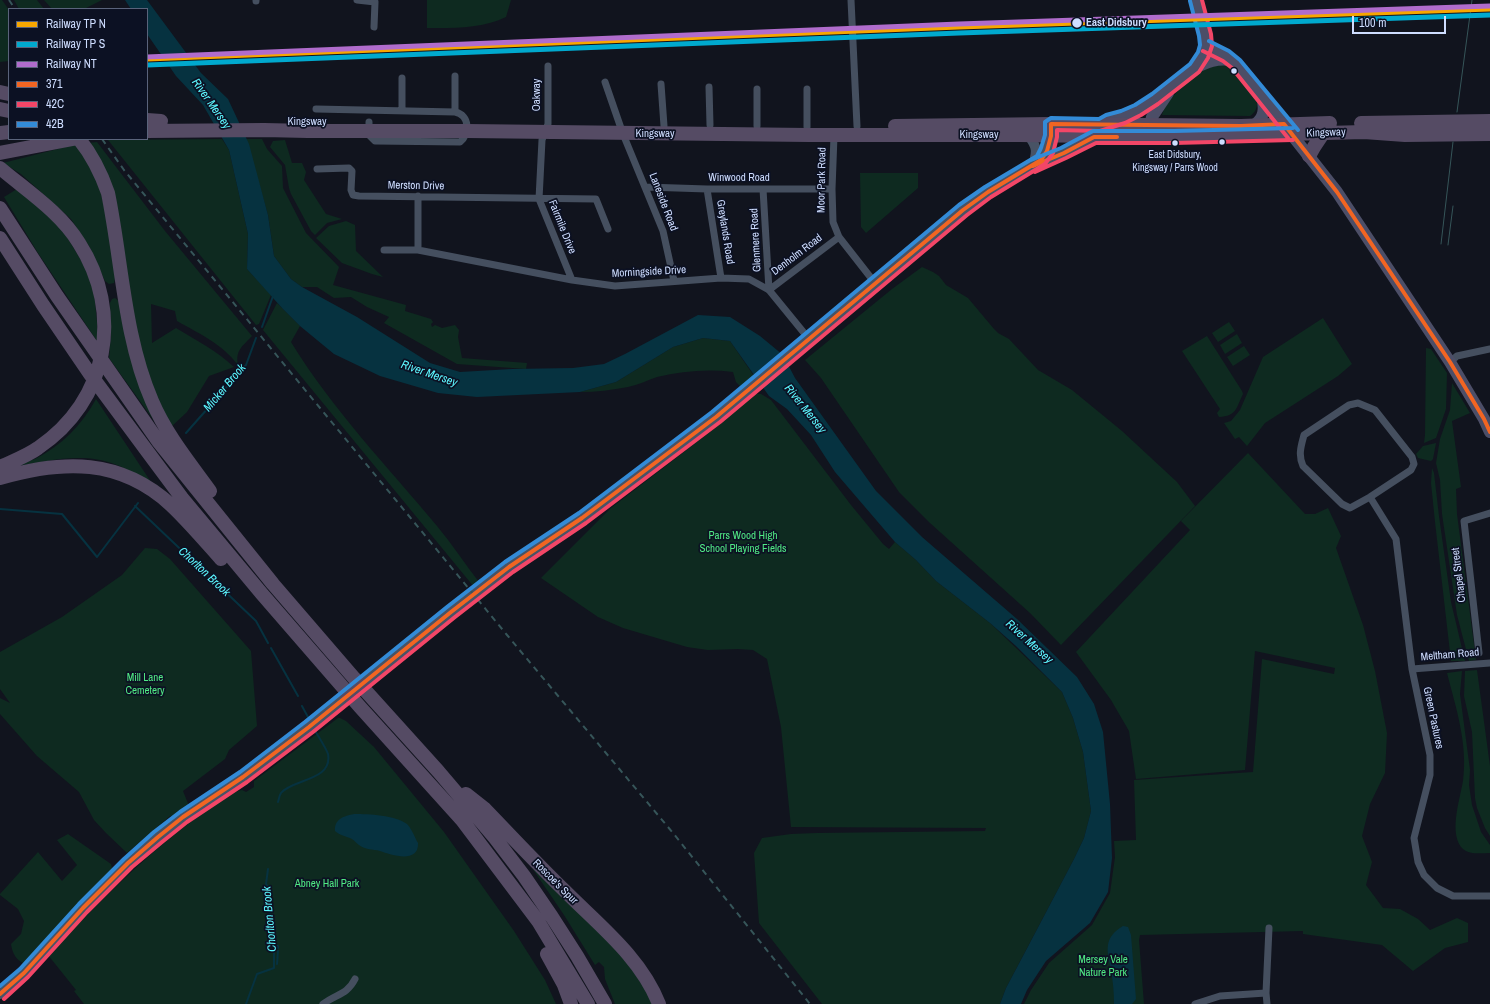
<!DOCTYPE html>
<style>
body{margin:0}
#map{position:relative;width:1490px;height:1004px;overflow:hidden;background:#11141e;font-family:"Archivo Narrow",sans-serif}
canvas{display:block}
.legend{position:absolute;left:8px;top:8px;width:140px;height:132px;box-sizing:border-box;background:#0c1123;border:1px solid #5a637b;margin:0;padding:5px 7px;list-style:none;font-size:12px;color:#ceddff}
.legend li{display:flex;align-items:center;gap:8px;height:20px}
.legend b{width:20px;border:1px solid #5a637b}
.scale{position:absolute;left:1352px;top:16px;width:94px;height:18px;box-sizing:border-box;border:2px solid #ceddff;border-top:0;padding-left:5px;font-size:12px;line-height:14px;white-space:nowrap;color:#ceddff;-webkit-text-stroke:3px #0c1123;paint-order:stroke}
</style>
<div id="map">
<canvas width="1490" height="1004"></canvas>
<ul class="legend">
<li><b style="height:5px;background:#f7a600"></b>Railway TP N</li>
<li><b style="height:5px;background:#00a9ce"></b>Railway TP S</li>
<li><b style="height:5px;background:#b06ccc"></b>Railway NT</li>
<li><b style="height:5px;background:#f26522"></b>371</li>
<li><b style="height:5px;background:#f34667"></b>42C</li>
<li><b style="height:5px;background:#338bd7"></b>42B</li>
</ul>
<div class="scale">100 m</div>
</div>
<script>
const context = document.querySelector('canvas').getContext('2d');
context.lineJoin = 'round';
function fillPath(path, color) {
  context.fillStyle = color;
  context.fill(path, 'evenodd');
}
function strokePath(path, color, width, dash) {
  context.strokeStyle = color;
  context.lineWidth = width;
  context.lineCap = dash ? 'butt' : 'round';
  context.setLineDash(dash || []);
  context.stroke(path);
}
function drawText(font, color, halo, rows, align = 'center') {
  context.font = font + ' "Archivo Narrow",sans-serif';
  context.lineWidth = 3.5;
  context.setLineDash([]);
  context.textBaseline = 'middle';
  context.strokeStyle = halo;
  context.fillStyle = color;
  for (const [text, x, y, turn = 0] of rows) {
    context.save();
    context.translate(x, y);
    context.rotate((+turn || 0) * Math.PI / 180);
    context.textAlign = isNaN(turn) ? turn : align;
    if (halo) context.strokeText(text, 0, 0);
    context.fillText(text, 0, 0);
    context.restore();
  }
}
fillPath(new Path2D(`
 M0 0H2L9 10V61L0 62Z
 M14 0H37L44 9H19Z
 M44 0H102L84 9H52Z
 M427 0H511L506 17C481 29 454 28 427 28Z
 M1209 64H1225L1228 67C1235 75 1252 91 1256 99 1259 106 1255 113 1250 116L1162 115C1168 95 1194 77 1209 64Z
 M222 139 229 150 248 234 247 269 271 295 259 324 256 325 108 140Z
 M246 139H262L267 149 282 166 283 188 306 233 339 267 333 285 406 305 405 311 431 319 433 322 431 324 432 327 435 325 442 328 455 325 459 330 458 337 462 358 527 363 526 369 457 364 384 323 389 317 367 307 351 297 334 298 317 287H302L291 279 274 256 268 215Z
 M285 140 292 163H302L306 172 304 180 326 214 342 219 327 223 315 235 311 231 291 194 289 188 285 165 270 147 273 141Z
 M97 142 165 231 252 336C243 346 235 350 238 365 222 344 200 334 177 321L175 311 151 304 152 343 176 328C196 340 217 351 234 367L209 376 187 412 171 427 153 392 134 324 88 143Z
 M77 144C105 180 109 230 116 273L114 283 109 284 105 281 89 246 71 219 21 174 3 163Z
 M860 173H918V188L866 233 861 227Z
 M17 189 61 227 93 280 99 344 38 253 4 197Z
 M346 221 355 225 356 251 383 277 372 274 342 263 316 238 329 226Z
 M922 267 933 272 939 276 946 285 968 298 994 329 998 333 1009 339 1038 370 1072 390 1122 431 1177 482 1195 506 1061 645 1030 613 930 523 899 492 821 378 805 360 892 289Z
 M115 298 119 301 160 429 109 358 111 335 110 303 112 299Z
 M277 303 300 326 291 342C332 409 387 466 437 526 452 544 465 564 479 582L474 587 263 330Z
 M1323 318 1352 364 1338 376 1265 423 1247 446 1239 437 1235 439 1224 423 1231 421 1240 410 1263 357Z
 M1229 322 1235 331 1218 342 1212 333Z
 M1237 334 1242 343 1225 354 1220 345Z
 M1207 336 1242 391 1243 394C1236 408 1237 416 1219 417L1217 413 1220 409 1182 351Z
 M703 338 730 341 756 379 744 390 736 382 733 372C708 369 682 371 657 377 648 380 638 385 628 387 612 390 596 392 580 392L616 382 673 347Z
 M1244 346 1250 355 1233 366 1227 357Z
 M1426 348 1431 349 1447 373 1446 409 1436 438 1424 443 1425 435Z
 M1452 383 1470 413 1452 421 1461 487 1456 489 1457 514 1476 660 1469 661 1457 615 1442 514 1440 480 1436 463 1440 439 1450 410Z
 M755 394H761L771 400 851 505 883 544 889 549 895 542 916 560 936 581 990 623 1062 692 1073 718 1083 752 1091 811 1084 838 1074 859 1006 988 1000 1004H822L759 923 754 853 762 838 791 834 817 833 985 831 986 828 791 827 781 727 767 659 753 650 738 649 708 650 687 647 623 628 598 617 541 578 611 508 710 432Z
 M96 399 155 488C103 446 69 457 8 468 17 465 26 462 35 459 61 446 82 425 96 399Z
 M1436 443 1433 459 1431 461 1418 458 1416 454 1423 446Z
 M1248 453 1305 514H1315L1328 508 1341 536 1336 548 1363 625 1375 671 1387 733 1385 773 1370 804 1362 836 1372 862 1366 885 1383 908 1400 909 1418 919 1430 930 1457 918 1468 923V942L1445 948 1413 971 1382 945 1303 934V931L1140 935 1139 940 1144 1004H1024L1031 990 1049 963 1092 925 1110 893 1115 857 1114 841 1136 840 1134 780 1253 772 1262 659 1334 674 1335 668 1255 651 1245 770 1136 779 1129 731 1111 700 1076 652 1190 530 1181 521Z
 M1432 468 1434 473 1439 516 1451 602 1465 661H1451L1435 522 1431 483Z
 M145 548 157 549 170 559 251 651 257 726 229 750 225 759 183 791 189 806 176 818 170 816 127 853 106 833 94 820 79 792 37 756 0 714V698L10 703 0 689V652L62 617 122 575Z
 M1477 670 1490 766V836L1485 828 1477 808 1475 798 1472 732 1464 696 1465 671Z
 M1462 671 1460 694 1470 770 1469 785 1472 805 1481 832 1490 845V853C1482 853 1470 855 1463 849 1448 835 1460 799 1463 781 1468 744 1456 708 1447 673Z
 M338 718H340L346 721 374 747 444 832 514 931 545 980 556 1004H84L74 991 76 990 48 955C98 904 147 852 206 811 215 805 231 792 242 790L246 792 254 787V781Z
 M68 834 111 864 113 872 26 964C17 962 12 953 11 944L21 934 24 921 18 909 0 895V894L38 852 62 881 77 865 57 840Z
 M530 865 621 953 655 1004H615L605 979 604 967 599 962 595 965 564 915Z`), '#0e2a20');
fillPath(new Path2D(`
 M125 0H147L201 73 228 99 249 144 268 215 274 256 291 279 302 287 357 317 430 363 460 372 512 369 573 368 604 364 625 354 698 315 730 317 760 336 783 355 795 378 876 491 922 537 1017 619 1077 677 1094 704 1103 732 1110 804 1112 858 1108 892 1090 923 1046 961 1027 990 1021 1004H1000L1006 988 1024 954 1074 859 1084 838 1091 811 1083 752 1073 718 1062 692 1016 646 990 623 936 581 916 560 895 542 835 472 811 435 787 409 769 396 730 341 703 338 673 347 616 382 580 392 477 397 438 393 380 376 334 354 300 326 282 308 247 269 248 234 229 150 203 105 176 76 147 34V9H131Z
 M354 814C369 814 395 815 407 824 412 829 415 838 418 843 419 864 391 855 380 851 373 849 365 850 359 845 356 843 355 841 352 839 346 836 341 836 335 831 334 819 344 816 354 814Z
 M1123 926 1128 927 1131 935 1136 999 1132 1004H1114C1114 993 1113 981 1111 970 1107 950 1103 938 1123 926Z`), '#063240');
fillPath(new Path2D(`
 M191 56 197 63 166 65 160 57Z`), '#11141e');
strokePath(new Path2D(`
 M262 327 273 296
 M186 433 246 365 256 338
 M135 506 256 621 268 643
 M0 509 62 514 97 557 138 503
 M271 648 298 696
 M302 706 309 719
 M278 802C279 799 279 796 281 793 292 779 333 781 328 754 326 748 318 736 314 729
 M274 946H278V948
 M277 964 278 951
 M246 1004 257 974 274 968V946L270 926 269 888 266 884 268 869`), '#063240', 2);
strokePath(new Path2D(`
 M357 0 375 2 374 27
 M851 0 857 126
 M256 1V0
 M548 66V124L542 140 539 199 572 280
 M455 76V112
 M605 82 623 134 663 231 674 281
 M661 84 664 126
 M709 87 710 125
 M757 89V126
 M807 89V127
 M316 109 455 112C470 115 470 134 460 142L375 141 369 135V122
 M402 111V78
 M834 136 832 189 833 222 839 237 875 283
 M317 169 349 168 352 171 351 190 353 195 359 196 596 199 608 229
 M646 187 707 189H832
 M707 189 721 278
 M763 189 769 290
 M418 196V250
 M384 250H418L572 280 615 286 721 278 749 279 769 290 809 339
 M769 290 839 237
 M1450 362 1457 356 1490 349
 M1358 403 1375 410 1412 457 1414 464 1411 470 1370 497 1350 508 1342 504 1303 466C1298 455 1301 446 1304 435L1349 405Z
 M1370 497 1396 539 1412 669 1430 755V775L1414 838 1418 862 1424 875 1437 888 1453 896H1490
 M1479 653 1464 521 1490 513
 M1412 669 1490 663
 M323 1004C336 994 347 995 355 979
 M1195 1004 1220 996 1266 993
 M1267 1004 1266 993 1269 928`), '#454f5f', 7);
strokePath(new Path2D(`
 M1028 135C1038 147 1037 152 1033 166
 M1036 165 1064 153 1094 137
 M0 994 24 973 83 908 128 863 158 837 183 817 243 777 309 727 451 612 509 567 582 518 716 417 963 210 988 192 1041 160 1047 151 1051 136V129`), '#485365', 10);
strokePath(new Path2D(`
 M1206 46 1226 56 1236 64 1337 192 1450 362 1484 419 1490 432
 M1195 68C1207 62 1217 58 1230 60
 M1105 122 1123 117 1138 110 1172 87 1195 68 1203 55 1206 46 1205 35 1196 0
 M1254 125C1265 118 1265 108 1262 96
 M1148 134 1152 117 1168 93`), '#4c4e67', 12);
strokePath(new Path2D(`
 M0 92 9 94
 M0 109 9 111
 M147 120 161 121
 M1361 123 1490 121
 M895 126 1051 124 1241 126 1330 123
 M147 131 264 130 308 131H467L808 135H1019L1174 137 1364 132 1405 135 1490 134
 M0 133 9 132
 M79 139C92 155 101 173 108 193 122 261 124 337 152 401 166 434 189 462 210 491
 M0 153 73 139
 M1309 156 1314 147 1324 132
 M0 168C27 191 60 212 79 243 124 313 108 401 38 448 27 456 13 461 0 467
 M0 208 57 296 158 441 273 584 354 678 438 771 495 838 524 876 552 917 577 956 605 1004
 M0 238 43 305 90 374 147 451 182 498 262 594 360 707 462 820 538 921 588 1004
 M0 478C63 460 120 458 171 505 189 522 205 541 221 559
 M466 794 485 809C512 837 538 865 566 892 600 926 641 958 659 1004
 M547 954 564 985 571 1004`), '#554b64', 14);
strokePath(new Path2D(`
 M1457 112 1472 0
 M1441 244 1453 142
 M1448 245 1453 206`), '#365559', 1);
strokePath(new Path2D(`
 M9 0 15 9
 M102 139 124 170 507 635 673 833 810 1004`), '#365559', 2, [6, 5]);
strokePath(new Path2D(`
 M1033 166 1064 153 1094 137H1117
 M0 994 24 973 83 908 128 863 158 837 183 817 243 777 309 727 451 612 509 567 582 518 716 417 963 210 988 192 1041 160 1047 151 1051 136V124L1241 126 1284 124 1337 192 1450 362 1484 419 1490 432`), '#f26522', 4);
strokePath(new Path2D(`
 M1203 51 1223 61 1232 68 1288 138
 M1035 172 1066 158 1096 143H1174L1293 140
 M4 999 28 977 87 912 132 867 162 842 187 822 247 782 313 732 455 617 513 572 586 523 720 422 967 215 991 197 1045 164 1053 153 1057 137V130L1100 131 1125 123 1141 115 1158 104 1199 72 1208 58 1212 46 1211 34 1202 0`), '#f34667', 4);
strokePath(new Path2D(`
 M1209 41 1229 51 1240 60 1298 130
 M1031 160 1061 148 1093 131H1174L1293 128
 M0 986 20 969 79 904 124 859 154 832 180 812 240 772 305 722 447 607 505 562 579 513 712 412 959 205 985 187 1037 156 1041 148 1045 135V122L1051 118 1099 119 1106 115 1121 111 1135 105 1152 94 1190 64 1198 52 1200 45 1199 36 1190 1`), '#338bd7', 4);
strokePath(new Path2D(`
 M147 59 959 27 1490 9`), '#f7a600', 5);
strokePath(new Path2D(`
 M147 65 959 33 1490 15`), '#00a9ce', 5);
strokePath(new Path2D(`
 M147 57 959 24 1490 6`), '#b06ccc', 5);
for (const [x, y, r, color] of [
 [1077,23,5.5,"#ceddff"],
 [1234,71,3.5,"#ceddff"],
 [1222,142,3.5,"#ceddff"],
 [1175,143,3.5,"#ceddff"]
]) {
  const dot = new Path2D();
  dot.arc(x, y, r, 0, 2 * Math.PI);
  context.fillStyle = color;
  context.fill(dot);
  strokePath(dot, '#0c1123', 1.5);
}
drawText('10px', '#ceddff', '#0c1123', [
 ["East Didsbury,",1175,155],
 ["Kingsway / Parrs Wood",1175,168]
]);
drawText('bold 11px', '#ceddff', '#0c1123', [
 ["East Didsbury",1086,23]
], 'left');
drawText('11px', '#ceddff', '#0c1123', [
 ["Oakway",537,95,-90],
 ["Kingsway",307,122],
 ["Kingsway",1326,133,-2],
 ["Kingsway",655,134],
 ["Kingsway",979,135],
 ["Winwood Road",739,178],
 ["Moor Park Road",822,180,-89],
 ["Merston Drive",416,186,1],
 ["Laneside Road",663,202,69],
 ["Fairmile Drive",562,227,68],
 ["Greylands Road",725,232,81],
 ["Glenmere Road",756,240,-93],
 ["Denholm Road",797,255,-37],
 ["Morningside Drive",649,272,-3],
 ["Chapel Street",1459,575,-97],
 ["Meltham Road",1450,655,-5],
 ["Green Pastures",1433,718,78],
 ["Roscoe's Spur",555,882,45]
]);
drawText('11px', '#50e984', '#0c1123', [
 ["Parrs Wood High",743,536],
 ["School Playing Fields",743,549],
 ["Mill Lane",145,678],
 ["Cemetery",145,691],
 ["Abney Hall Park",327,884],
 ["Mersey Vale",1103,960],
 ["Nature Park",1103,973]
]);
drawText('italic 12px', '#5cf7ff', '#0c1123', [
 ["River Mersey",211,104,55],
 ["River Mersey",429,374,19],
 ["Micker Brook",225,388,-50],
 ["River Mersey",805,409,51],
 ["Chorlton Brook",204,572,43],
 ["River Mersey",1029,642,42],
 ["Chorlton Brook",270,919,-95]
]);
</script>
